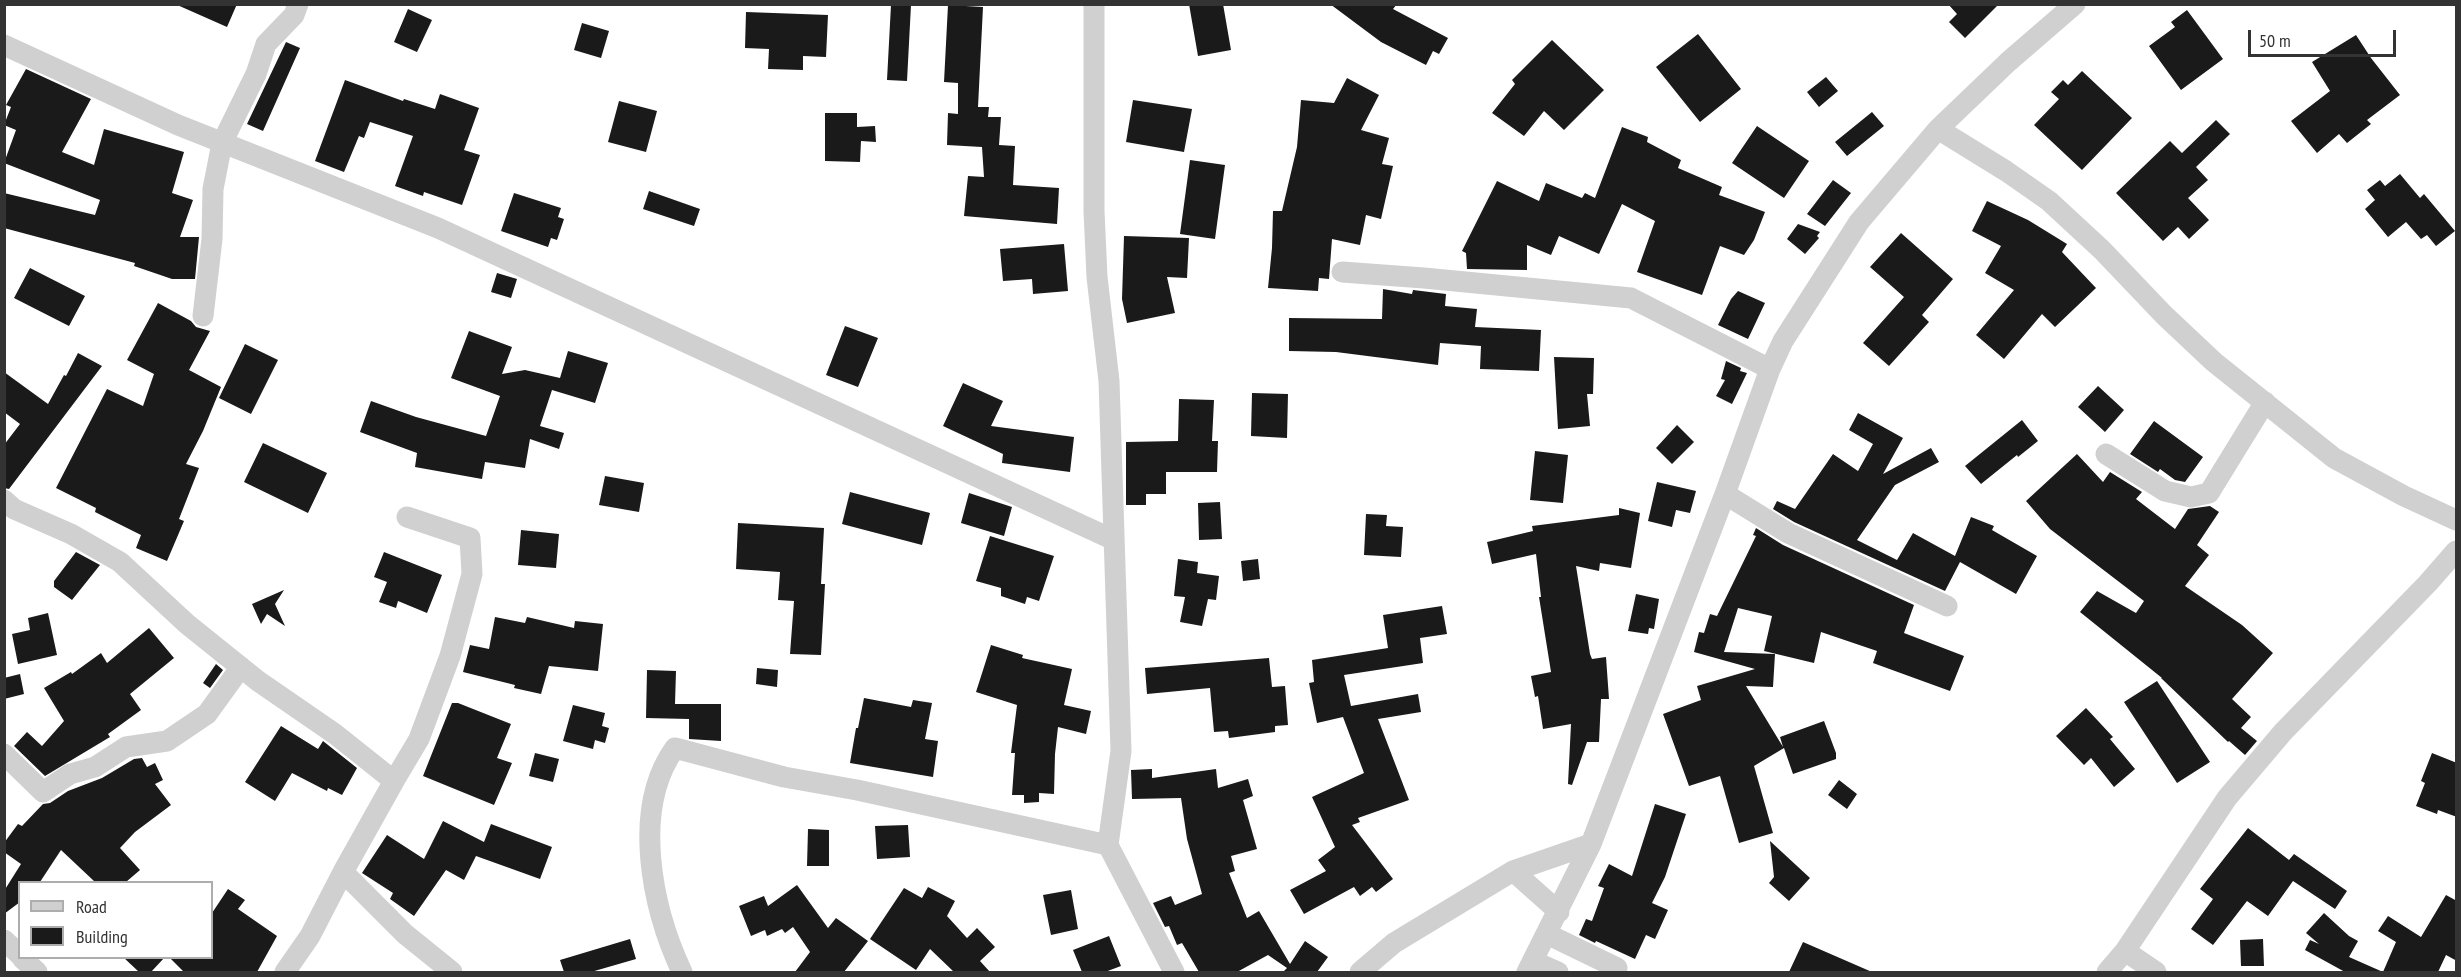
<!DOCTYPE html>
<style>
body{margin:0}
#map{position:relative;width:2461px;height:977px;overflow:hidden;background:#fff;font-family:"PT Sans Narrow",sans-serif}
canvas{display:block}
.frame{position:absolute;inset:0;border:6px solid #333;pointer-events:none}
.legend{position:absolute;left:18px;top:881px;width:195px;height:78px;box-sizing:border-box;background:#fff;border:2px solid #adadad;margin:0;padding:8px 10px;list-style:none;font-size:18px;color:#333}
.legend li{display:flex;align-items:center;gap:12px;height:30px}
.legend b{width:30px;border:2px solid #adadad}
.scale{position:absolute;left:2248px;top:30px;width:148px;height:27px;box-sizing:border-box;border:3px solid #333;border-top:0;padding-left:8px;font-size:18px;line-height:21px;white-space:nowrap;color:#333;-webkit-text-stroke:4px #fff;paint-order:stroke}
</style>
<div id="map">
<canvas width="2461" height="977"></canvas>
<div class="frame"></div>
<ul class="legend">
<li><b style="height:8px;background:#d0d0d0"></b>Road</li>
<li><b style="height:16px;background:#1a1a1a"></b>Building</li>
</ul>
<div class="scale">50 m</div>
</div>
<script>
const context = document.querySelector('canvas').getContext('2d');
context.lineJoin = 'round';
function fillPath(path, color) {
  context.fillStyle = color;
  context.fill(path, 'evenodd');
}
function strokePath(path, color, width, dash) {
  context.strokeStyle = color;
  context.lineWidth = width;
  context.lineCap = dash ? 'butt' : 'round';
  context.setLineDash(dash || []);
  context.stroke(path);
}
fillPath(new Path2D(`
 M175 4H237L227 27Z
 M1189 4H1223L1231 50 1198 56Z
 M1330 4H1397L1393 9 1448 38 1439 54 1433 51 1426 65 1381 42Z
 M1948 4H1999L1965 38 1949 22 1957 14Z
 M891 5H911L907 81 887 80Z
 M948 5 983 7 978 107H989L988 117H1001L999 145 1015 146 1013 185 1059 188 1057 224 964 216 968 176 984 177 982 147 947 145 948 113 958 114V83L944 82Z
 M408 9 432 20 417 52 394 42Z
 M2187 10 2223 59 2181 90 2149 46 2175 27 2171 22Z
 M746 12 828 15 826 57 803 56V70L768 69 769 49 745 48Z
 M582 23 609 31 601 58 574 50Z
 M1698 34 1741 89 1700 122 1656 67Z
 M2356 35 2371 58 2400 95 2367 120 2371 124 2347 143 2339 134 2317 153 2291 121 2330 91 2312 62Z
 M1552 40 1604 90 1564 130 1544 111 1524 136 1492 113 1515 84 1512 80Z
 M286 42 300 48 263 131 247 124Z
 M26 69 91 99 62 152 94 165 104 129 184 152 172 193 193 200 180 237H199L195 279H172L134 266 135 263 4 228V193L95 215 100 200 4 163 16 130 4 125 11 107 6 105Z
 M2082 71 2132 118 2082 170 2034 125 2059 99 2051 92 2063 80 2068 85Z
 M1826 77 1838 91 1819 107 1807 92Z
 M1347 78 1379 95 1361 130 1389 138 1382 164 1393 166 1381 219 1366 215 1360 245 1332 239 1329 279 1319 278 1318 291 1268 288 1272 248 1273 211H1282L1297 147 1301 100 1334 103Z
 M345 80 403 101 404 99 435 109 440 94 479 108 464 150 480 155 462 205 424 192 423 196 395 186 413 136 370 122 364 138 359 136 344 172 315 161Z
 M1133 100 1192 109 1184 152 1126 142Z
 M619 101 657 111 646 152 608 142Z
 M1872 112 1884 126 1847 156 1835 142Z
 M825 113H857V127L875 126 876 142 861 141 860 162 825 161Z
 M2216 120 2230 134 2196 167 2208 180 2188 198 2209 220 2189 239 2178 227 2163 241 2116 193 2170 141 2182 153Z
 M1757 126 1809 161 1784 198 1732 163Z
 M1622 127 1648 137 1647 142 1681 160 1678 168 1722 187 1719 195 1765 212 1754 240 1744 255 1720 246 1702 295 1637 272 1655 221 1622 204 1599 254 1559 236 1551 255 1527 245V270L1467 269 1466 253 1462 251 1497 181 1539 201 1546 183 1582 198 1585 193 1595 198Z
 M1190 160 1225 165 1215 239 1180 234Z
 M2400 174 2420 198 2424 194 2455 231 2436 246 2427 235 2421 239 2406 222 2388 237 2365 209 2375 200 2367 190 2380 180 2385 186Z
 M1833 180 1851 193 1825 226 1807 214Z
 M649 191 700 209 694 226 643 209Z
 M514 193 561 208 558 217 564 219 557 240 551 238 548 247 501 231Z
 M1987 201 2028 220 2067 244 2062 252 2096 288 2055 327 2042 314 2004 359 1976 335 2014 290 1985 273 2001 246 1972 231Z
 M1798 224 1820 232 1817 236 1819 238 1805 254 1787 239Z
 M1901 233 1953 279 1922 315 1929 322 1889 366 1863 343 1904 297 1870 267Z
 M1124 236 1189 238 1187 278 1167 277 1175 313 1127 323 1122 299Z
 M1064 244 1068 291 1033 294 1032 279 1003 281 1000 249Z
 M30 268 85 296 69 326 14 298Z
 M497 273 517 279 511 298 491 292Z
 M1383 289 1412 294 1413 290 1446 294 1445 306 1477 309 1475 327 1541 330 1539 371 1480 369 1481 346 1440 343 1438 365 1336 352 1289 351V318L1382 319Z
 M1738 291 1765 303 1748 339 1718 325 1731 299Z
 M158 303 191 321 196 327 210 331 189 370 221 387 203 431 186 464 199 468 179 519 184 521 167 561 136 548 141 535 95 512 96 508 56 488 107 389 143 406 154 374 127 360Z
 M845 326 878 338 858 387 826 375Z
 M469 331 512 347 502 374 525 370 560 378 568 351 608 363 595 403 552 390 540 426 564 433 559 449 530 439 525 468 485 462 482 479 415 467 417 453 360 432 371 401 416 417 486 436 500 396 451 378Z
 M245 344 278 360 251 414 219 398Z
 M78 353 102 366 9 489 4 488V445L20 424 4 412V372L48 404 64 375 66 376Z
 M1554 357 1594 358 1593 394H1587L1590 426 1558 429Z
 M1726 361 1741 368 1740 371 1747 373 1732 404 1716 396 1725 380 1721 379Z
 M963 383 1003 401 991 426 1074 437 1070 472 1002 463 1003 454 943 426Z
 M2098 386 2124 410 2105 432 2078 407Z
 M1252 393 1288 394 1287 438 1251 436Z
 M1179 399 1214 400 1212 441H1218L1217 472H1166V494H1146V505H1126V442L1178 441Z
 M1858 413 1903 438 1883 474 1931 448 1939 462 1895 485 1857 540 1897 560 1913 533 1955 556 1971 517 1994 526 1992 530 2037 556 2016 594 1960 562 1945 591 1794 522 1773 509 1777 501 1795 509 1833 454 1858 471 1873 444 1849 430Z
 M2022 420 2038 441 2018 457 2017 455 1981 484 1965 466Z
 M2154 421 2203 457 2185 482 2175 480 2160 469 2158 472 2130 454Z
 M1677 425 1694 442 1672 464 1656 448Z
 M263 443 327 473 308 513 244 482Z
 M1535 451 1568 455 1563 503 1530 500Z
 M2077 454 2103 482 2110 472 2142 492 2136 499 2175 529 2188 509 2210 506 2219 512 2197 545 2209 555 2185 586 2242 625 2273 653 2232 699 2251 717 2241 728 2257 741 2245 755 2229 741 2228 742 2161 678H2162L2080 612 2097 591 2136 613 2144 601 2050 529 2026 501Z
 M605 476 644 483 639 512 599 505Z
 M1657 482 1696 491 1690 513 1676 510 1672 527 1648 521Z
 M850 492 930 513 922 545 842 524Z
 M969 493 1012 507 1004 536 961 523Z
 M1220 502 1222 539 1199 540 1198 503Z
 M1619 508 1640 513 1631 568 1600 563 1599 571 1576 566 1590 654 1592 659 1606 657 1609 699H1601L1599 742H1587L1572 785 1568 784 1571 724 1543 729 1538 696 1535 697 1531 676 1551 672 1539 597H1541L1536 554 1492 564 1487 542 1533 531 1532 526 1619 515Z
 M1366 514 1387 515 1386 526 1403 527 1401 557 1364 555Z
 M738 523 824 528 821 584H825L821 655 790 654 794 601 778 600 780 572 736 569Z
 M1756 528 1783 545 1914 605 1904 633 1964 656 1950 691 1873 663 1877 651 1821 632 1814 663 1764 651 1772 616 1738 608 1724 652 1775 654 1773 687 1746 686 1783 747 1780 737 1824 721 1836 753V759L1793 774 1784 748 1754 766 1773 833 1739 843 1720 776 1689 786 1663 714 1701 700 1697 686 1755 669 1694 652 1699 632 1704 633 1710 614 1717 616 1756 536 1753 535Z
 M521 530 559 534 556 568 518 565Z
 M990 536 1054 556 1039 601 1027 597 1025 604 1001 596V588L976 581Z
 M76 552 100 565 72 600 54 587V581Z
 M384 552 442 575 427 613 398 601 396 608 379 602 387 582 374 577Z
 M1178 559 1198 562 1197 573 1219 576 1216 600 1208 599 1202 626 1180 622 1185 597 1174 596Z
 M1258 559 1260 579 1243 581 1241 561Z
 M284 590 275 604 285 626 267 614 261 624 252 604Z
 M1636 594 1659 599 1654 629 1649 628 1648 634 1628 631Z
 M1442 606 1447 634 1420 638 1423 663 1344 675 1351 706 1418 694 1421 712 1378 719 1409 800 1358 818 1360 822 1352 825 1393 879 1376 892 1372 887 1360 896 1354 887 1304 914 1290 890 1326 871 1318 860 1335 847 1312 797 1364 773 1343 717 1317 723 1309 683 1314 682 1312 660 1388 648 1383 615Z
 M48 613 57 655 18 664 12 634 30 630 28 618Z
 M495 617 525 623 527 617 574 628 575 621 603 624 598 671 549 666 541 694 514 688 515 685 463 672 470 645 489 649Z
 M149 628 174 658 130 694 141 710 108 734 110 737 45 776 14 746 27 732 42 746 64 721 44 688 71 672 72 674 101 653 107 663Z
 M991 645 1023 655 1022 658 1072 669 1064 705 1091 711 1086 734 1058 727 1055 754 1054 794 1039 793V802L1024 803V795H1012L1015 753H1011L1017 705 976 692Z
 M1269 658 1272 687 1285 686 1288 725 1275 726V732L1229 738 1228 731 1214 732 1210 688 1147 694 1145 668Z
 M216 664 223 670 210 688 203 683Z
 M757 668 778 670 777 687 756 684Z
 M647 670 676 671 675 704H721V741L689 739V719L646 718Z
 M20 674 24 694 4 699V678Z
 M2157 681 2210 762 2177 783 2124 702Z
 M864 698 911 707 913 700 932 703 925 739 938 741 933 777 850 763 856 728H858Z
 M452 703H458L511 724 497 758 512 763 494 805 423 776Z
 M573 705 605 713 602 726 609 728 605 743 595 740 593 749 563 741Z
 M2086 708 2113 737 2110 739 2135 769 2114 787 2091 758 2084 765 2056 736Z
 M281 726 318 749 323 741 357 768 342 795 328 788 327 791 292 773 275 801 245 782Z
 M535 753 559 759 553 782 529 776Z
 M2432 753 2457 763V817L2438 810 2437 814 2416 806 2425 783 2421 781Z
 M142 758 147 767 155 763 163 780 155 784 171 805 135 832 120 848 140 870 126 882H95L61 850 40 882H20V902L4 914V891L21 864 4 852V843L18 824 22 826 43 804 50 803 68 791 102 778 134 759Z
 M1152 769V778L1216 769 1218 788 1248 779 1253 796 1243 800 1257 849 1231 856 1235 871 1229 873 1247 918 1259 911 1290 964 1305 941 1328 957 1317 972H1283L1287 968 1268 955 1237 972H1199L1182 943 1177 945 1169 926 1165 927 1153 903 1171 896 1175 905 1202 894 1187 839 1181 798 1132 799 1131 770Z
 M1839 780 1857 794 1847 809 1828 795Z
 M1655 804 1686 814 1665 877 1652 903 1668 910 1655 939 1646 935 1635 959 1596 941 1595 943 1579 935 1586 919 1592 921 1604 888 1598 886 1609 864 1632 876Z
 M443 821 484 842 491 824 552 847 540 879 476 856 464 880 446 870 414 916 390 899 393 893 362 873 387 835 424 859Z
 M908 825 910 857 877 859 875 826Z
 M2248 828 2289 860 2294 854 2347 891 2335 909 2293 881 2268 916 2247 901 2213 945 2191 929 2213 899 2200 889Z
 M808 829 829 830V866H807Z
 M1770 841 1810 878 1789 901 1769 883 1774 877Z
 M797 885 828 928 836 918 868 941 844 972H795L810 952 793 927 785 933 782 929 767 936 765 930 751 936 739 906 764 896 768 906Z
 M928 887 955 901 947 916 967 938 977 928 995 947 980 961 990 972H954L930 949 916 970 870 939 904 888 922 898Z
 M228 889 245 900 238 909 277 936 257 972H184L169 957H212V913Z
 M1071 890 1078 929 1051 935 1043 895Z
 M2446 895 2457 901V961L2446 955 2438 972H2345L2305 950 2310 940 2319 944 2306 933 2324 913 2349 936 2358 941 2349 957 2383 972 2396 942 2378 931 2388 916 2421 937Z
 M1109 936 1121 966 1105 972H1082L1073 950Z
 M630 939 636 959 591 972H564L560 960Z
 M2263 939 2264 966H2241L2240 940Z
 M1803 942 1872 972H1789Z
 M123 957H165L151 972H139Z`), '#1a1a1a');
strokePath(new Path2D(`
 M1094 4V211L1097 277 1109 381 1121 751 1108 845 1174 972
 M4 45 178 125 438 228 1114 540
 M1938 129 2006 171 2049 201 2102 250 2164 315 2214 362 2334 458 2404 496 2456 520
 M1342 272 1424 278 1631 298 1770 369
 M203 316 212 239 213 189 222 143 256 74 266 44 294 15 298 4
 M2106 454 2165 491 2191 497 2209 493 2265 402
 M1725 494 1788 533 1947 606
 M4 500 14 509 71 534 120 562 187 624 258 681 335 734 394 781 343 872 405 934 452 972
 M4 754 43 792 70 774 95 767 126 747 167 741 207 714 241 667
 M394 781 419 739 450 656 472 574 470 538 407 517
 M1513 871 1559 912
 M1547 934 1617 968
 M4 940 20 955
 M2125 951 2156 972
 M22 958 37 972
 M1533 961 1558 972
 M285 972 310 936 343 872
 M682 972C652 908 631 809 675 748L784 777 857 790 1108 845
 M1360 972 1394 943 1513 871 1591 844
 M1527 972 1591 844 1725 494 1770 369 1783 341 1859 222 1938 129 2008 62 2075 4
 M2107 972 2125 951 2227 798 2283 732 2428 583 2456 551`), '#d0d0d0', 21);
</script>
